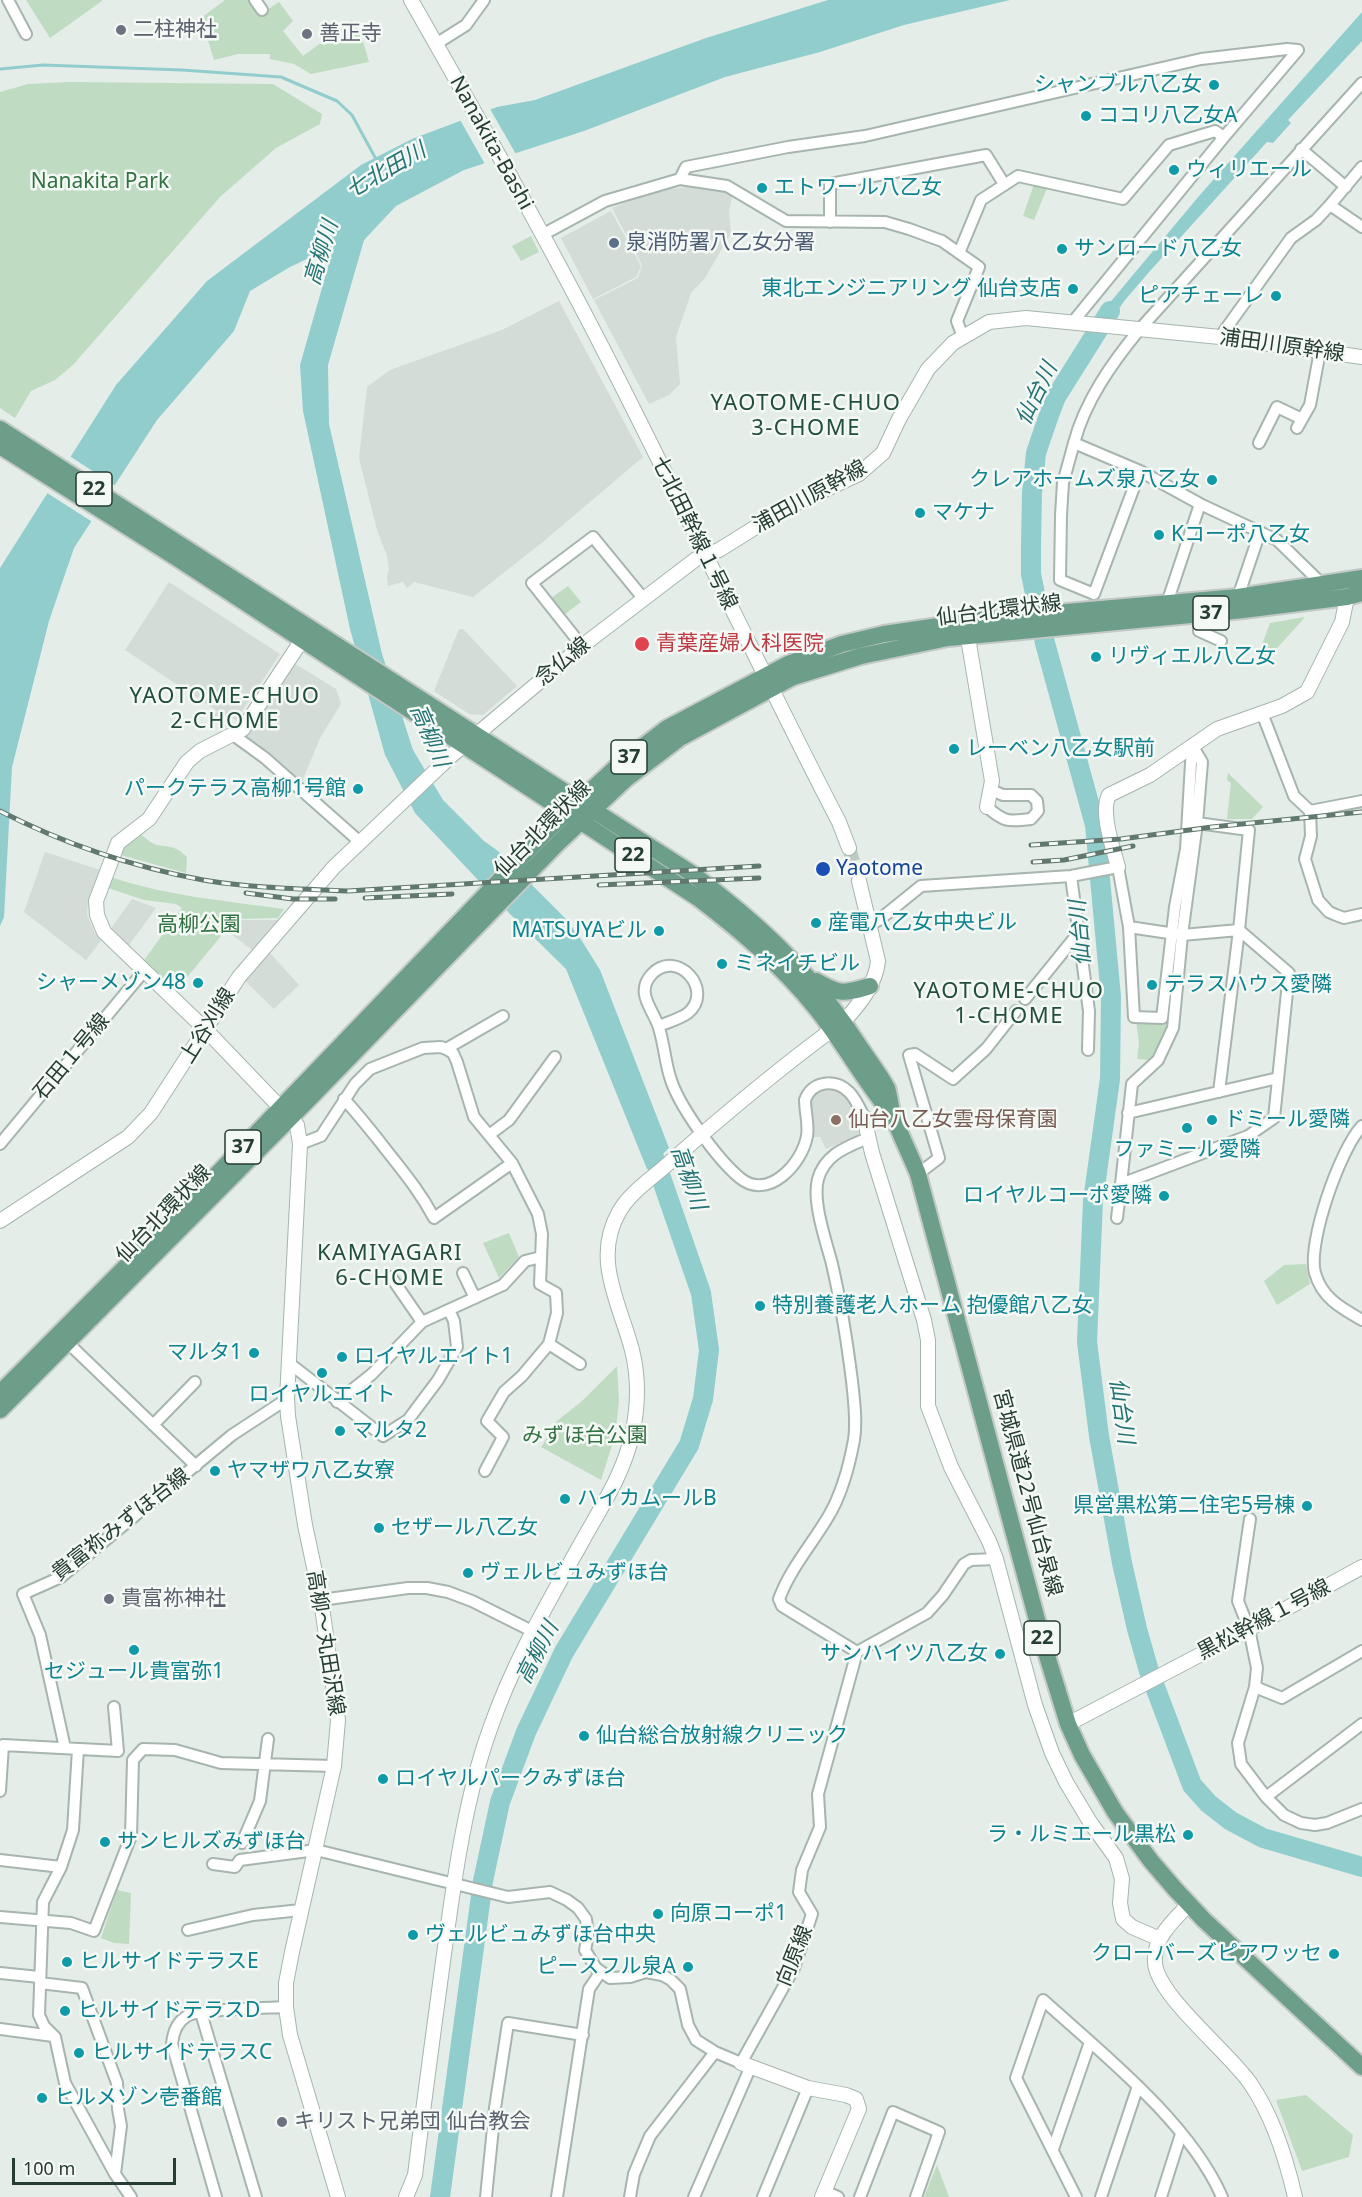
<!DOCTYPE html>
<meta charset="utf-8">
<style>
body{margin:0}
#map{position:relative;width:1362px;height:2197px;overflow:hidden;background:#e4ede8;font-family:"Noto Sans",sans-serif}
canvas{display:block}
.scale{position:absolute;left:12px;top:2158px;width:164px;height:27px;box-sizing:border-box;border:3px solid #253d33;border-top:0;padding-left:8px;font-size:18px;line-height:21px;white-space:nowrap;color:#253d33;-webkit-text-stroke:4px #f5f9f6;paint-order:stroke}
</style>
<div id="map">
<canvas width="1362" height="2197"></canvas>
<div class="scale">100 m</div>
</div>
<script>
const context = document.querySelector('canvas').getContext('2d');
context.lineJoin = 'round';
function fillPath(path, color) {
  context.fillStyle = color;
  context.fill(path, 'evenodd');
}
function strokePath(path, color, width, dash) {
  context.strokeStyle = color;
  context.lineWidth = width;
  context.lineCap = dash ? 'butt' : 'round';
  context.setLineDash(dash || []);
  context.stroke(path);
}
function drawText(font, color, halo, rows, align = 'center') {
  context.font = font + ' "Noto Sans","Noto Sans JP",sans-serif';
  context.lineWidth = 5;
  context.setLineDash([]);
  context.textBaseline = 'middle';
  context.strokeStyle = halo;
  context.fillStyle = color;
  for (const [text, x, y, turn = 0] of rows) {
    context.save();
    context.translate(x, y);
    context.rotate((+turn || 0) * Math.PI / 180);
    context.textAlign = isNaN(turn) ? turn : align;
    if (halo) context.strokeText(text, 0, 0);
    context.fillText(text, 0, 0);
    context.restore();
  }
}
fillPath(new Path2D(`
 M688 187 733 192 729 211 731 233 705 278 691 293 676 337 680 384 669 395 649 404 594 300 638 278 642 265 612 208 654 191Z
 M611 211 641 266 636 277 593 299 561 238Z
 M559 301 643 457 544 541 473 597 414 582 407 588 403 582 388 586 387 577 389 569 387 556 377 530 359 458 367 387 390 370 502 330Z
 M169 582 280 654 236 720 227 715 222 722 214 716 217 711 125 650Z
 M459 629H463L517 686 483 715 469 714 434 691Z
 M292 662 336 689 341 704 320 738 301 784 243 737Z
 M45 852 100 870 88 902 87 915 95 933 101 941 86 960 24 912Z
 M132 899 156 908 127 948 110 930Z
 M235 920H278L252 950 227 931Z
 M269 952 299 985 274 1009 244 980Z
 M830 1090 839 1091 844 1095 857 1115 861 1126 858 1135 826 1149 820 1137H812L813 1124 810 1108 812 1100 820 1091Z`), '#d3dcd6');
fillPath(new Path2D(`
 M26 0H102V1L50 38Z
 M225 0H249L261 14 279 2 293 21 283 31 303 56 352 20 361 35 369 62 311 74 294 64 270 59V54H238L214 60 207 37 197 21Z
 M69 82 273 84 322 114 320 124 276 148 220 197 73 365 55 380 31 391 15 418 0 408V92L28 84Z
 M1034 184 1047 188 1034 220 1023 216Z
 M531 236 539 252 521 261 512 246Z
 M568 586 581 602 564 615 551 598Z
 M1305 617 1263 664 1256 661 1270 623Z
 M1228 773 1263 807 1252 819H1227L1231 783 1227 780Z
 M140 834C145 837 151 844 157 845 171 847 176 846 187 857L186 873 117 854 121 847Z
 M111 877C167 896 226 901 284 909L278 918 235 919 174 993 142 963 182 908 176 904 144 900 108 888Z
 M1136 1020 1167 1022V1030L1150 1060 1137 1059 1139 1043Z
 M509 1233 519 1257 499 1278 483 1243Z
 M1306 1264 1310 1284 1277 1305 1264 1281 1284 1265Z
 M617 1366 619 1401 615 1436 601 1480 541 1447 557 1421 582 1401Z
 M117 1890 131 1893 129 1944 114 1943 101 1938Z
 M1306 2095 1353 2135 1349 2157 1302 2171 1276 2100Z
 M937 2165 949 2197H924Z`), '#bfdcc3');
fillPath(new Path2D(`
 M828 0H1010L904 25 820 52 725 77 584 131 464 170 396 206 364 240 328 365 329 424 382 654 413 750 443 800 484 841 498 851 566 919 582 941 600 970 669 1148 647 1169 566 969 510 914 415 813 385 755 350 629 303 411 300 365 334 246 290 267 250 291 234 331 157 420 74 548 49 621 12 767 4 917 0 926V568L116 385 207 281 361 165 412 139 497 107 535 100 706 38Z
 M1362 12V41L1288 120 1291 123 1273 143 1267 142 1150 271 1125 300 1111 320 1097 318 1199 196Z`), '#91cdcd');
fillPath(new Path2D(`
 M489 107 517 156 486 166 459 118Z
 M68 455 117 487 94 523 44 491Z`), '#e4ede8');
strokePath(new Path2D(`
 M0 69 43 65 182 70 281 77 337 101 352 115 377 161`), '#91cdcd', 3);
strokePath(new Path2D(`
 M1110 311 1056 397 1049 415 1036 453 1032 493 1031 544V574L1045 643 1095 825 1111 997 1110 1079 1093 1201 1087 1342 1099 1436 1122 1563 1137 1629 1149 1671 1192 1785 1208 1803 1231 1821 1263 1838 1362 1867
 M440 2197 483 1881 500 1802 526 1732 564 1652 689 1445 703 1399 709 1350 701 1293 647 1137`), '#91cdcd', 20);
strokePath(new Path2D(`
 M849 848 859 881`), '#becac4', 14, [14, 7]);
const minor = new Path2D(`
 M8 0 26 34
 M255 0 262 10
 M436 44 466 25 484 0
 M1301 149 1346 187
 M680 179 686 167 788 147 865 136 1201 59 1287 49 1298 50 1224 137 1072 323
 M1330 205 1362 167
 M830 222V184L986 155 1004 184
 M542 235 605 201 680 179 727 186 786 221 885 222 909 229 942 241 979 267 957 321 963 337
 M959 253 981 200 1018 176 1123 199 1169 145 1215 131 1224 137
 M1220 337 1291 238 1316 220 1330 205 1362 227
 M1297 428 1310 405 1320 351
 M1074 443C1085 401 1112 363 1139 330L1362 83
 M1259 443 1277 407 1302 419
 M1140 471 1094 594 1060 580 1061 515 1063 483 1074 443 1140 471 1200 504 1277 540 1323 585
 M1238 597 1260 532
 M1169 604V597L1200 504
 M1199 614V631L1221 641
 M582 646 532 583 593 537 643 598
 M1262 713 1294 796 1310 811 1362 801
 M232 734 265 758 360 842
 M987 807C1004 822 1008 822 1031 819L1038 811 1037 801 1031 795H1003L991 790
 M1310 811 1311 836 1305 859 1318 900 1329 912 1336 915 1344 918 1362 914
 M1197 823 1249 830 1239 930 1219 1092
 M1071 876 1089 1011 1088 1050
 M871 924 879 920 921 886 1071 876 1118 867 1129 927 1182 935 1239 930 1289 973 1274 1118 1248 1136 1121 1184 1132 1084 1158 1060 1173 1028 1182 935 1197 823 1202 762 1192 745
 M1129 927 1134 1017 1162 1018 1175 907 1186 849 1192 746
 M1025 999 1080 931
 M659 1026C668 1022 680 1019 688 1013 715 990 677 948 652 974 634 993 654 1010 659 1028 664 1044 665 1061 670 1077 678 1105 717 1159 740 1178 768 1201 802 1164 807 1136 809 1124 805 1112 805 1100 812 1081 835 1078 849 1092 856 1099 860 1109 864 1117
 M446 1049 503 1016
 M344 1099C357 1113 368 1127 380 1142 400 1168 418 1188 434 1218L512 1163
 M1128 1113 1278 1078
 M1362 1126C1340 1149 1307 1243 1315 1273 1322 1298 1341 1308 1362 1320
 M489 1135 509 1120 555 1057
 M0 1144 144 971
 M300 1144 321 1136 355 1084 370 1069 423 1048 441 1047 446 1049 453 1053 457 1062 474 1117 512 1163 538 1214 542 1234 540 1284 556 1293 557 1313 549 1344 522 1376 504 1392 487 1421 503 1437 485 1471
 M918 1174 939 1158 909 1055 915 1054 953 1079 986 1049 1016 1011
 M1117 1218 1121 1184
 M463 1273 475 1298
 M391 1277 422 1322
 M68 1343 196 1466
 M549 1344 580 1364
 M289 1363 383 1436 408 1420 438 1380 457 1347 454 1321 449 1310
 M337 1402 372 1374 422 1322 503 1285 525 1261 541 1257
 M153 1425 195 1382
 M1250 1519 1238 1601 1249 1629 1257 1668 1255 1687 1238 1743 1241 1764 1266 1797 1284 1815 1301 1823 1315 1825 1327 1823 1362 1809
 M321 1600 408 1588H427L448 1592 472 1601 532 1631
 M857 1652 782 1606 779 1599C790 1569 812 1544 828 1517 842 1494 849 1467 854 1440 857 1421 854 1400 852 1381 847 1341 841 1303 832 1264 826 1241 812 1202 818 1179 825 1154 847 1147 868 1138
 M1255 1687 1282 1698 1362 1651
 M65 1748 40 1635 23 1594 61 1577 232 1435 287 1399
 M78 1749 73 1830 61 1867 43 1902 39 2015 44 2026 55 2037 65 2083 115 2174 131 2197
 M0 1791 3 1745 118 1751 114 1707
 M1266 1797 1362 1724
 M242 1843 260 1801 268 1739
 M0 1860 61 1867
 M213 1864 235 1867 240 1860 316 1850 508 1897 550 1892 567 1900 578 1908 586 1919 588 1935 585 1950 596 1968 610 1978 630 1977 646 1972 662 1975 671 1980 680 1989 688 2025 696 2040 715 2052 741 2063 794 1968 812 1914 799 1892 802 1870 820 1827 818 1794 857 1652 927 1613 943 1595 964 1564 971 1560 996 1559
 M0 1917 71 1923 94 1931 131 1836 133 1760 143 1749 175 1750 221 1763 334 1766
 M188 1930 253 1915 301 1910
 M0 1973 39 1977
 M40 1983 82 1988 117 2083 118 2109 121 2126 115 2174
 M201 2013 256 2197
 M0 2029 53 2036
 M1053 2149 1090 2042
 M824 2191 838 2197
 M216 2197 172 2044C173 2033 177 2022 187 2016 198 2009 269 2008 286 2007
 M486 2197 495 2108 508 2023 583 2035
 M557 2197 589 1989 600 1973
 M630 2197 634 2174 650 2136 715 2052
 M694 2197 751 2066
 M763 2197 808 2088
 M860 2197 893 2112 939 2132 916 2197
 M1076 2197 1016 2078 1043 2000C1103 2054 1190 2123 1222 2197
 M1101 2197 1138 2086
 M1161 2197 1181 2134`);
const tertiary = new Path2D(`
 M411 0C477 116 543 232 604 351 684 507 758 666 839 822L849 848
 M966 626 992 781 987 807
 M302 640 243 729 200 751 187 762 149 819 118 843 96 901 97 915 104 932 206 1030 297 1125 300 1144 287 1399 288 1416 305 1525 321 1600 338 1720 334 1766 292 1952 286 1983V2007L290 2035 338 2197
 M1118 867C1113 848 1100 812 1109 795L1150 775 1217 729 1282 706 1307 692 1342 622 1347 597
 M864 1117 872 1153 924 1320 928 1340V1406L951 1467 989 1541 996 1559 1035 1705 1052 1753 1066 1782 1090 1822 1116 1858 1122 1879 1120 1903 1123 1919 1132 1927 1160 1939
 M0 1221 128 1137 151 1113 239 977 334 867 451 756 582 646 696 559 719 550 788 507 859 474 883 453 899 419 928 369 953 343 989 322 1026 318 1220 337 1362 357
 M1068 1724 1249 1629 1362 1567
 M1189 1904C1174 1920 1153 1938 1155 1962 1156 1995 1229 2052 1250 2083 1273 2116 1286 2158 1295 2197
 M741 2063 808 2088 846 2095 856 2099 859 2109 822 2197
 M406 2197 415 2175C424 2101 434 2028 444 1954 454 1881 465 1798 490 1729 512 1665 546 1606 579 1547 599 1510 623 1476 632 1435 638 1408 639 1378 632 1350 620 1304 592 1259 619 1212 630 1192 654 1177 670 1162 726 1113 784 1064 844 1021 859 1005 876 984 878 961L859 881`);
const primary = new Path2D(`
 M0 429 691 873C761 925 815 976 862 1050 870 1062 880 1075 887 1088 890 1097 890 1107 893 1115 900 1135 910 1154 918 1174L1044 1646 1068 1724 1082 1755 1115 1812 1151 1861 1175 1889 1204 1920 1362 2067
 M0 446 180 560 698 898C741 931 781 965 815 1007 842 1040 863 1079 890 1112
 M816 981C840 995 844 994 870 986
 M0 1393 200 1192 545 833 614 769 667 728 788 664 842 644 884 634 987 619 1238 597 1362 578
 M0 1410 306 1102 557 844 626 779 680 738 793 677 861 656 948 638 1243 610 1347 597 1362 593`);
strokePath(minor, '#a7b5ae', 14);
strokePath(tertiary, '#a7b5ae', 16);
strokePath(primary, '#c2c9c6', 20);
strokePath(minor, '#fff', 10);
strokePath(tertiary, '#fff', 14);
strokePath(primary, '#6d9e8a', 16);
const rail = new Path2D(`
 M0 811C62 843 133 867 203 880 250 888 300 889 348 891L759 866
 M1031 845 1121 839 1212 827 1362 812
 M1033 862 1064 860 1133 846
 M599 885 759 878
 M246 893 293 899H335
 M365 898 452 894`);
strokePath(rail, '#60786e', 5);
strokePath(rail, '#f5f9f6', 3, [9]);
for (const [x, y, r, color] of [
 [121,30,6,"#6b7280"],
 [307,34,6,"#6b7280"],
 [1214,85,6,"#0f9aa8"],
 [1086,116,6,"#0f9aa8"],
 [1174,170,6,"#0f9aa8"],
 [762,188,6,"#0f9aa8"],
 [614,243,6,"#5c6f8a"],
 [1062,249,6,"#0f9aa8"],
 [1073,289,6,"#0f9aa8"],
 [1276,296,6,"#0f9aa8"],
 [1212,480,6,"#0f9aa8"],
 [920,513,6,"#0f9aa8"],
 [1159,535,6,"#0f9aa8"],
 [642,644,8,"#e0444e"],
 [1096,657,6,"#0f9aa8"],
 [954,749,6,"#0f9aa8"],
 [358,789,6,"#0f9aa8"],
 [823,869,8,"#1a4fb4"],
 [816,923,6,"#0f9aa8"],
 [659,931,6,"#0f9aa8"],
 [722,964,6,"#0f9aa8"],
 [198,983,6,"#0f9aa8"],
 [1152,985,6,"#0f9aa8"],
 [836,1120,6,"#8d6e63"],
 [1212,1120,6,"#0f9aa8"],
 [1187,1128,6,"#0f9aa8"],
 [1164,1196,6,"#0f9aa8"],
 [760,1306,6,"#0f9aa8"],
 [254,1353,6,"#0f9aa8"],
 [342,1357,6,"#0f9aa8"],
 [322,1373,6,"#0f9aa8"],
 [340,1431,6,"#0f9aa8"],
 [215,1471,6,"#0f9aa8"],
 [565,1499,6,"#0f9aa8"],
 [1307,1506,6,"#0f9aa8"],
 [379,1528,6,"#0f9aa8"],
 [468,1573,6,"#0f9aa8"],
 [109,1599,6,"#6b7280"],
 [134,1650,6,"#0f9aa8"],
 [1000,1654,6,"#0f9aa8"],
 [584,1736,6,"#0f9aa8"],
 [383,1779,6,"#0f9aa8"],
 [1188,1835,6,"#0f9aa8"],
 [105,1842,6,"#0f9aa8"],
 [658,1914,6,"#0f9aa8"],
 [413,1935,6,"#0f9aa8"],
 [1334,1954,6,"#0f9aa8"],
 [67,1962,6,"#0f9aa8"],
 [688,1967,6,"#0f9aa8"],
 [65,2011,6,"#0f9aa8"],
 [79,2053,6,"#0f9aa8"],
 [42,2098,6,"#0f9aa8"],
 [282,2122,6,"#6b7280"]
]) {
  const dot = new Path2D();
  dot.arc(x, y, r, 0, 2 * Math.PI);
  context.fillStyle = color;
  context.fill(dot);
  strokePath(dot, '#f5f9f6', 2);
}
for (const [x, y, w] of [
 [94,489,36],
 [1211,613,36],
 [629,757,36],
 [633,855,36],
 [243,1147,36],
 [1042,1638,36]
]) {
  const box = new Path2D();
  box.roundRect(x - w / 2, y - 17, w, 34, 4.5);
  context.fillStyle = '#f5f9f6';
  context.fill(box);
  strokePath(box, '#253d33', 1.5);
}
drawText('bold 20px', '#253d33', null, [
 ["22",94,489],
 ["37",1211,613],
 ["37",629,757],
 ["22",633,855],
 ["37",243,1147],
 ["22",1042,1638]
]);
drawText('21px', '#5b616d', '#f5f9f6', [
 ["二柱神社",133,30],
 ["善正寺",319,34],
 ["貴富祢神社",121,1599],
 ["キリスト兄弟団 仙台教会",294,2122]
], 'left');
drawText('21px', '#0d838f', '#f5f9f6', [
 ["シャンブル八乙女",1202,85,"right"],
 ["ココリ八乙女A",1098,116],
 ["ウィリエール",1186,170],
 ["エトワール八乙女",774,188],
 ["サンロード八乙女",1074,249],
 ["東北エンジニアリング 仙台支店",1061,289,"right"],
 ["ピアチェーレ",1264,296,"right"],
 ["クレアホームズ泉八乙女",1200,480,"right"],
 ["マケナ",932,513],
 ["Kコーポ八乙女",1171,535],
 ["リヴィエル八乙女",1108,657],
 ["レーベン八乙女駅前",966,749],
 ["パークテラス高柳1号館",346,789,"right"],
 ["産電八乙女中央ビル",828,923],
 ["MATSUYAビル",647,931,"right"],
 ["ミネイチビル",734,964],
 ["シャーメゾン48",186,983,"right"],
 ["テラスハウス愛隣",1164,985],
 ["ドミール愛隣",1224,1120],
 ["ファミール愛隣",1187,1150,"center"],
 ["ロイヤルコーポ愛隣",1152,1196,"right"],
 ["特別養護老人ホーム 抱優館八乙女",772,1306],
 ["マルタ1",242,1353,"right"],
 ["ロイヤルエイト1",354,1357],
 ["ロイヤルエイト",322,1395,"center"],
 ["マルタ2",352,1431],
 ["ヤマザワ八乙女寮",227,1471],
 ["ハイカムールB",577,1499],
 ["県営黒松第二住宅5号棟",1295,1506,"right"],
 ["セザール八乙女",391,1528],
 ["ヴェルビュみずほ台",480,1573],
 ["サンハイツ八乙女",988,1654,"right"],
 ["セジュール貴富弥1",134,1672,"center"],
 ["仙台総合放射線クリニック",596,1736],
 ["ロイヤルパークみずほ台",395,1779],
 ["ラ・ルミエール黒松",1176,1835,"right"],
 ["サンヒルズみずほ台",117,1842],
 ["向原コーポ1",670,1914],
 ["ヴェルビュみずほ台中央",425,1935],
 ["クローバーズピアワッセ",1322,1954,"right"],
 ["ヒルサイドテラスE",79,1962],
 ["ピースフル泉A",676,1967,"right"],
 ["ヒルサイドテラスD",77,2011],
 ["ヒルサイドテラスC",91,2053],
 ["ヒルメゾン壱番館",54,2098]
], 'left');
drawText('21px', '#253d33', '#f5f9f6', [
 ["Nanakita-Bashi",491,143,61],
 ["浦田川原幹線",1282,346,8],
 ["浦田川原幹線",810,497,-29],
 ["七北田幹線１号線",694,533,64],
 ["仙台北環状線",999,611,-7],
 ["念仏線",563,662,-39],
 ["仙台北環状線",543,829,-45],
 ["上谷刈線",208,1026,-58],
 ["石田１号線",72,1057,-50],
 ["仙台北環状線",164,1214,-46],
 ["宮城県道22号仙台泉線",1027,1493,75],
 ["貴富祢みずほ台線",121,1525,-38],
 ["黒松幹線１号線",1264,1620,-28],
 ["高柳～丸田沢線",325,1643,81],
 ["向原線",795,1956,-68]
]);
drawText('21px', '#327141', '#f5f9f6', [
 ["Nanakita Park",100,182],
 ["高柳公園",199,925],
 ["みずほ台公園",585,1436]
]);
drawText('21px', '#4e5e75', '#f5f9f6', [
 ["泉消防署八乙女分署",626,243]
], 'left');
drawText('21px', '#be3a42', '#f5f9f6', [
 ["青葉産婦人科医院",656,644]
], 'left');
drawText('21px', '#164399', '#f5f9f6', [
 ["Yaotome",836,869]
], 'left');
drawText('21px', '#785e54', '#f5f9f6', [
 ["仙台八乙女雲母保育園",848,1120]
], 'left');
drawText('italic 22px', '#247474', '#f5f9f6', [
 ["七北田川",386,171,-30],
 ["高柳川",322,253,-73],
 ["仙台川",1037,394,-64],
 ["高柳川",429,736,67],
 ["仙台川",1081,933,-95],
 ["高柳川",688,1178,71],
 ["仙台川",1121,1411,82],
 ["高柳川",538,1653,-63]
]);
context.letterSpacing = '1.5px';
drawText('22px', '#224e3c', '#f5f9f6', [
 ["YAOTOME-CHUO",806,404],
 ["3-CHOME",806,429],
 ["YAOTOME-CHUO",225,697],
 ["2-CHOME",225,722],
 ["YAOTOME-CHUO",1009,992],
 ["1-CHOME",1009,1017],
 ["KAMIYAGARI",390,1254],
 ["6-CHOME",390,1279]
]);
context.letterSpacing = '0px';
</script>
